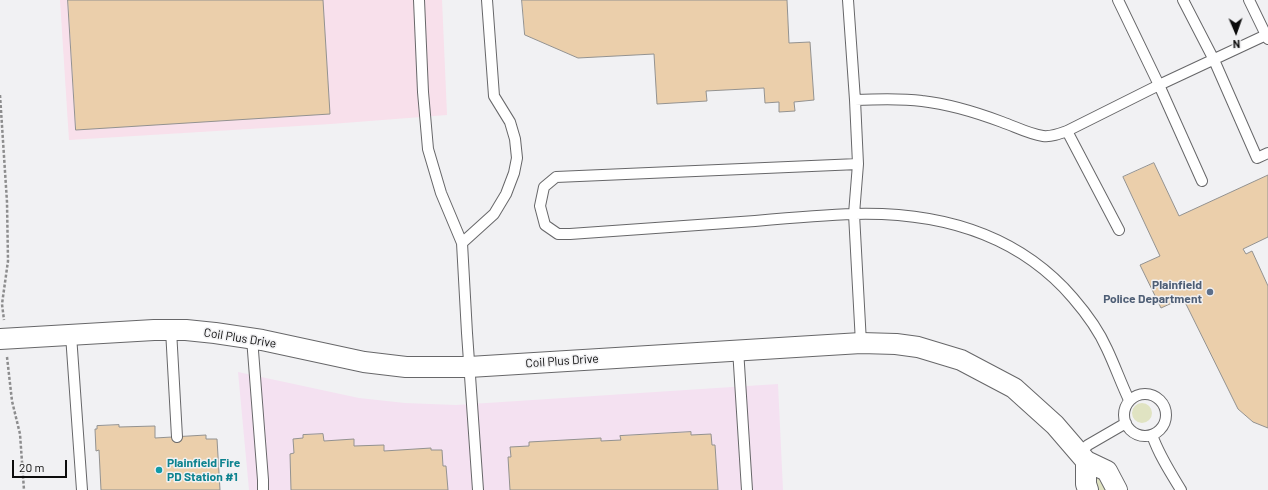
<!DOCTYPE html>
<style>
body{margin:0}
#map{position:relative;width:1268px;height:490px;overflow:hidden;background:#f1f1f3;font-family:Barlow,sans-serif}
canvas{display:block}
.north{position:absolute;left:1216px;top:12px;width:40px;height:40px;-webkit-text-stroke:3px #f1f1f3;paint-order:stroke;rotate:178deg;font-size:11px;font-weight:700;line-height:16px;text-align:center;color:#0c0c0c}
.north::after{content:'';display:block;margin:auto;width:14px;height:18px;background:#0c0c0c;clip-path:polygon(50% 0,100% 100%,50% 72%,0 100%)}
.scale{position:absolute;left:12px;top:460px;width:55px;height:18px;box-sizing:border-box;border:2px solid #0c0c0c;border-top:0;padding-left:5px;font-size:12px;line-height:14px;white-space:nowrap;color:#0c0c0c;-webkit-text-stroke:3px #f1f1f3;paint-order:stroke}
</style>
<div id="map">
<canvas width="1268" height="490"></canvas>
<div class="north">N</div>
<div class="scale">20 m</div>
</div>
<script>
const context = document.querySelector('canvas').getContext('2d');
context.lineJoin = 'round';
function fillPath(path, color) {
  context.fillStyle = color;
  context.fill(path, 'evenodd');
}
function strokePath(path, color, width, dash) {
  context.strokeStyle = color;
  context.lineWidth = width;
  context.lineCap = dash ? 'butt' : 'round';
  context.setLineDash(dash || []);
  context.stroke(path);
}
function drawText(font, color, halo, rows, align = 'center') {
  context.font = font + ' Barlow,sans-serif';
  context.lineWidth = 3;
  context.setLineDash([]);
  context.textBaseline = 'middle';
  context.strokeStyle = halo;
  context.fillStyle = color;
  for (const [text, x, y, turn = 0] of rows) {
    context.save();
    context.translate(x, y);
    context.rotate((+turn || 0) * Math.PI / 180);
    context.textAlign = isNaN(turn) ? turn : align;
    if (halo) context.strokeText(text, 0, 0);
    context.fillText(text, 0, 0);
    context.restore();
  }
}
fillPath(new Path2D(`
 M238 372 359 398 405 403 456 405 778 384 783 490H249Z`), '#f4e1f1');
fillPath(new Path2D(`
 M60 0H442L447 115 331 124 69 140Z`), '#f8e0eb');
fillPath(new Path2D(`
 M1132 413a10 10 0 1 1 20 0a10 10 0 1 1-20 0Z
 M1097 473 1108 490H1098L1094 474Z`), '#e0e3c2');
const building = new Path2D(`
 M68 0H323L330 114 76 130Z
 M522 0H787L789 43 810 42 814 100 794 102 795 111 779 112V102L765 103 764 88 706 91 707 101 657 104 654 54 578 58 525 35Z
 M1154 163 1179 216 1268 175V237L1243 249 1246 254 1252 251 1268 286V428L1253 422 1238 409 1183 298 1161 308 1140 265 1160 256 1123 177Z
 M119 425V427L155 426V438L206 435V439H217L220 490H101L99 450 96 451 95 429H97V426Z
 M691 432V435L711 434 712 445H715L718 490H510L508 457H511L510 447 529 446V442L601 438V441L621 440 620 436Z
 M323 434 324 441 354 439V446L384 445V451L431 448V450H442L443 466H446L448 490H291L290 454 294 453 293 439 303 438V435Z`);
fillPath(building, '#ebcfab');
strokePath(building, '#939290', 1);
const service = new Path2D(`
 M419 0 423 92 428 149 441 193 462 243
 M848 0 855 100
 M1118 0 1159 85 1202 181
 M1183 0 1214 60 1257 158 1268 153
 M1249 0 1266 35
 M1067 131 1119 230
 M858 164 556 177 544 187 540 206 545 225 558 234H570C632 230 693 225 755 221 788 218 821 215 855 214 939 212 1017 233 1073 298 1086 313 1099 331 1107 349 1115 366 1121 383 1129 400
 M171 330 177 437
 M71 335 82 490
 M252 338 263 480V490
 M861 343 854 214 858 164 855 100C877 99 900 98 922 101 949 104 978 113 1002 122 1016 127 1029 134 1043 136 1051 137 1059 134 1067 131L1159 85 1266 35 1268 39
 M738 349 747 490
 M1124 415a21 21 0 1 1 42 0a21 21 0 1 1-42 0Z
 M1152 435C1159 455 1170 472 1181 490
 M1079 453 1088 445 1126 423
 M478 490 467 333 462 243 494 214 506 194 514 173 517 158 515 139 510 122 494 96 487 0`);
const minor = new Path2D(`
 M0 339 154 330H186L215 333 262 340 364 362 406 367H469L861 343 896 344 918 347 961 360 1014 388 1055 425 1086 461 1107 471 1117 490
 M1086 461V484L1088 490`);
strokePath(service, '#676769', 12);
strokePath(minor, '#676769', 22);
strokePath(new Path2D(`
 M0 95 7 202 8 261 2 304 4 320
 M7 357 12 401 20 434 24 490`), '#8d8d8e', 2.5, [3, 2]);
strokePath(service, '#fff', 10);
strokePath(minor, '#fff', 20);
for (const [x, y, r, color] of [
 [1210,292,4,"#5c6f8a"],
 [159,470,4,"#0f9aa8"]
]) {
  const dot = new Path2D();
  dot.arc(x, y, r, 0, 2 * Math.PI);
  context.fillStyle = color;
  context.fill(dot);
  strokePath(dot, '#f1f1f3', 1.5);
}
drawText('bold 12px', '#4e5e75', '#f1f1f3', [
 ["Plainfield",1202,285],
 ["Police Department",1202,299]
], 'right');
drawText('12px', '#0c0c0c', '#f1f1f3', [
 ["Coil Plus Drive",240,338,9],
 ["Coil Plus Drive",562,361,-4]
]);
drawText('bold 12px', '#0d838f', '#f1f1f3', [
 ["Plainfield Fire",167,463],
 ["PD Station #1",167,477]
], 'left');
</script>
